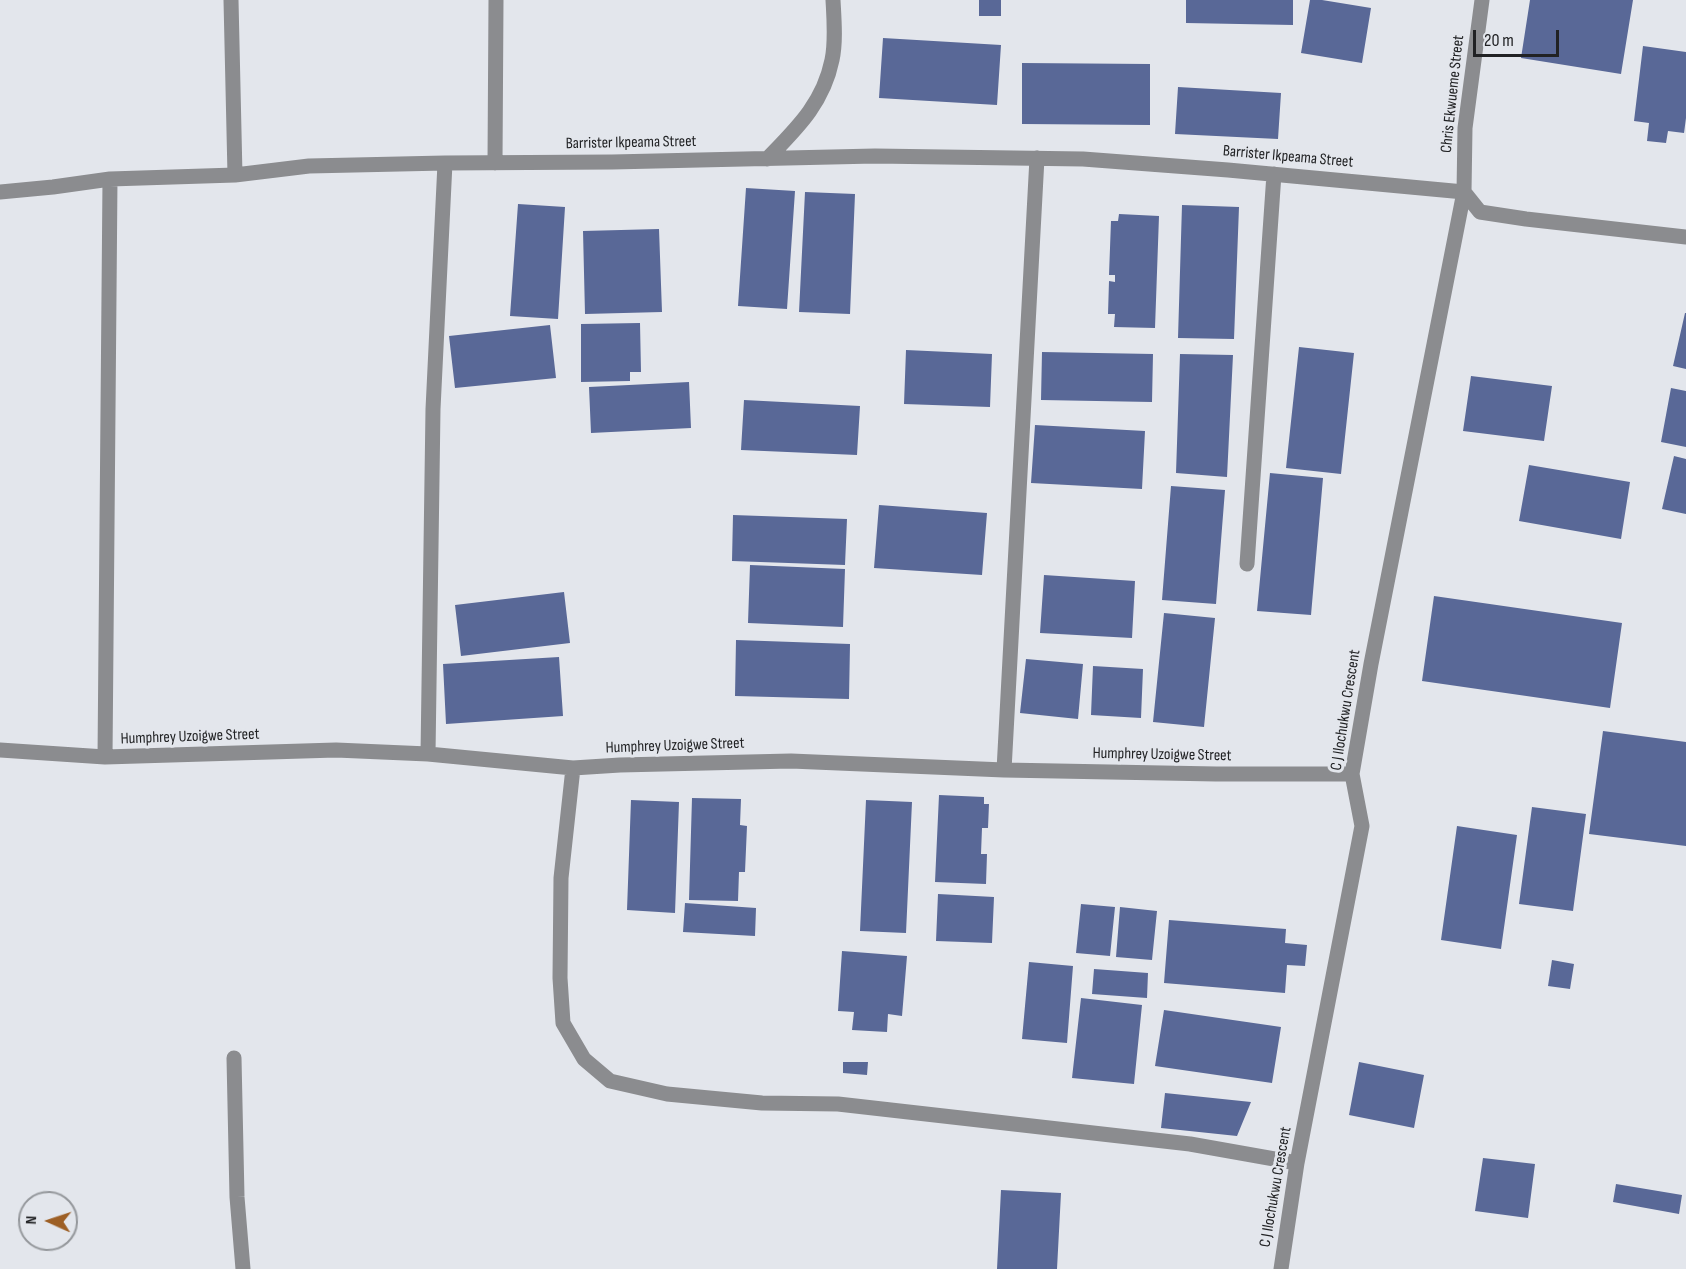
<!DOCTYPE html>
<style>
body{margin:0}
#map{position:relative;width:1686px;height:1269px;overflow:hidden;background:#e3e6ec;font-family:"Sofia Sans Condensed",sans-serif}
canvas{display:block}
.north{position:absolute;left:18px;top:1191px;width:60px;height:60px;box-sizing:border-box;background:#e3e6ec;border:2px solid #95989c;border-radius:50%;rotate:273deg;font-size:16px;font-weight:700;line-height:24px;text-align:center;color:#212224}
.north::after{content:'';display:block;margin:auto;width:21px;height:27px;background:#9d5f25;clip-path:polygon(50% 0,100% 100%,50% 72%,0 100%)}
.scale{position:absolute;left:1473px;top:30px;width:86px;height:27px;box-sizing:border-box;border:3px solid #212224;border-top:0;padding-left:8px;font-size:18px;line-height:21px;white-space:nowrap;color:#212224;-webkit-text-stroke:4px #e3e6ec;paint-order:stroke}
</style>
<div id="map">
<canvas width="1686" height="1269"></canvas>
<div class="north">N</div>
<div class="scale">20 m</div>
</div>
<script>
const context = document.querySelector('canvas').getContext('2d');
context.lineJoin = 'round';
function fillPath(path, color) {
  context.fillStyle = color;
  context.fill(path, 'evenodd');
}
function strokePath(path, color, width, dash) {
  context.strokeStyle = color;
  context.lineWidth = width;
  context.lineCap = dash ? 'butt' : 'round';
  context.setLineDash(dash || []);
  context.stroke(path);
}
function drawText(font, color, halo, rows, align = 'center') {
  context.font = font + ' "Sofia Sans Condensed",sans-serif';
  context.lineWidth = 6;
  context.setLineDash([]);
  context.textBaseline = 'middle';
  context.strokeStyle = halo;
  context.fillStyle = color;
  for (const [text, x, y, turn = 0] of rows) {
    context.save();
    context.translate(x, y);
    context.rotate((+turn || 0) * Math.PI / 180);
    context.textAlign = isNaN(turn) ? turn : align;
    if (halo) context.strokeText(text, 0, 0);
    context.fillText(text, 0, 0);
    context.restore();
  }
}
fillPath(new Path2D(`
 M979 0H1001V16H979Z
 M1186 0H1293V25L1186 23Z
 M1310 0H1322L1371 8 1362 63 1301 53Z
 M1530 0H1633L1621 74 1521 58Z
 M883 38 1001 45 997 105 879 98Z
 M1643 46 1686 52V118L1684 133 1668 131 1666 143 1647 141 1649 123 1634 121Z
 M1022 63 1150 64V125L1022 124Z
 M1178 87 1281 93 1278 139 1175 134Z
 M746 188 795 191 787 309 738 306Z
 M805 192 855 194 850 314 799 312Z
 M518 204 565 207 558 319 510 316Z
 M1182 205 1239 207 1234 339 1178 338Z
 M1119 214 1159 216 1155 328 1114 327 1115 314H1108L1109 281 1115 282V275H1109L1111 221H1118Z
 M659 229 662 312 585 314 583 231Z
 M1685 313H1686V369L1673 366Z
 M640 323 641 372H630V381L581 382V324Z
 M550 325 556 378 455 388 449 336Z
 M1299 347 1354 353 1341 474 1286 468Z
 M906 350 992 354 990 407 904 404Z
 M1042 352 1153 354 1152 402 1041 400Z
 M1180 354 1233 355 1227 477 1176 473Z
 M1471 376 1552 386 1544 441 1463 431Z
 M689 382 691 428 591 433 589 387Z
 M1671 388 1686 391V447L1661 442Z
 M744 400 860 406 857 455 741 450Z
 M1035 425 1145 431 1142 489 1031 483Z
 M1674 456 1686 459V514L1662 509Z
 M1529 465 1630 482 1621 539 1519 521Z
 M1270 473 1323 478 1311 615 1257 611Z
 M1171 486 1225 490 1216 604 1162 600Z
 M879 505 987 513 982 575 874 568Z
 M733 515 847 519 845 565 732 561Z
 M750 565 845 569 843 627 748 623Z
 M1044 575 1135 581 1132 638 1040 633Z
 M564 592 570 643 461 656 455 605Z
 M1434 596 1622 623 1610 708 1422 681Z
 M1164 613 1215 618 1204 727 1153 722Z
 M736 640 850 644 849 699 735 696Z
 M559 657 563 716 446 724 443 664Z
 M1026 659 1083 664 1078 719 1020 713Z
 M1093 666 1143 669 1141 718 1091 715Z
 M1603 731 1686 742V846L1589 834Z
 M939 795 984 797V804H989L988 828H982L981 854H987L986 884 935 882Z
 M692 798 741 799 740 825 747 826 745 872H739L738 901 689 900Z
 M631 800 679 802 675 913 627 910Z
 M866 800 912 802 906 933 860 931Z
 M1532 807 1586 814 1573 911 1519 904Z
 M1457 826 1517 835 1501 949 1441 940Z
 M938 894 994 897 992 943 936 941Z
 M685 903 756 908 755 936 683 932Z
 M1081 904 1115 907 1110 956 1076 953Z
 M1120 907 1157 911 1152 960 1116 957Z
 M1169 920 1286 929 1285 943 1307 945 1305 966 1287 965 1285 993 1164 983Z
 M842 951 907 956 902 1016 888 1014 887 1032 852 1030 854 1012 838 1011Z
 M1552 960 1574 964 1570 989 1548 986Z
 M1029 962 1073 966 1067 1043 1022 1039Z
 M1094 969 1148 973 1147 998 1092 994Z
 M1081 998 1142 1005 1134 1084 1072 1078Z
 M1164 1010 1281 1027 1272 1083 1155 1066Z
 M843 1062H868L867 1075 843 1073Z
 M1359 1062 1424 1075 1414 1128 1349 1115Z
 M1165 1093 1251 1102 1237 1136 1161 1128Z
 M1483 1158 1535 1164 1528 1218 1475 1211Z
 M1616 1184 1682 1195 1679 1214 1613 1202Z
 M1001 1190 1061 1193 1057 1269H997Z`), '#596897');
strokePath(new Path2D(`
 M231 0 235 175
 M767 159C796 129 823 104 832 60 836 42 834 19 833 0
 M495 163 496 0
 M0 192 53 187 110 179 235 175 309 166 445 163 612 162 875 156 1083 159 1228 170 1464 192 1480 212 1526 219 1686 237
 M1247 564 1274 174
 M0 750 105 757 336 750 428 754 573 768 620 765 791 761 1004 770 1216 774H1352
 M428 754 433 409 445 163
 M105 757 110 179
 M573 768 561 878 560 978 563 1023 584 1059 610 1081 667 1094 762 1103 838 1104 1190 1144 1297 1163
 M1004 770 1037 158
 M234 1058 237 1197 243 1269
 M1281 1269 1297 1163 1362 826 1352 774 1371 664 1464 192 1465 128 1482 0`), '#8b8c8f', 15);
drawText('16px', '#212224', '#e3e6ec', [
 ["Chris Ekwueme Street",1453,94,-84],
 ["Barrister Ikpeama Street",631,143,-1],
 ["Barrister Ikpeama Street",1288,157,5],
 ["C J Ilochukwu Crescent",1346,710,-81],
 ["Humphrey Uzoigwe Street",190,737,-2],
 ["Humphrey Uzoigwe Street",675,746,-2],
 ["Humphrey Uzoigwe Street",1162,755,1],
 ["C J Ilochukwu Crescent",1276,1187,-80]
]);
</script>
